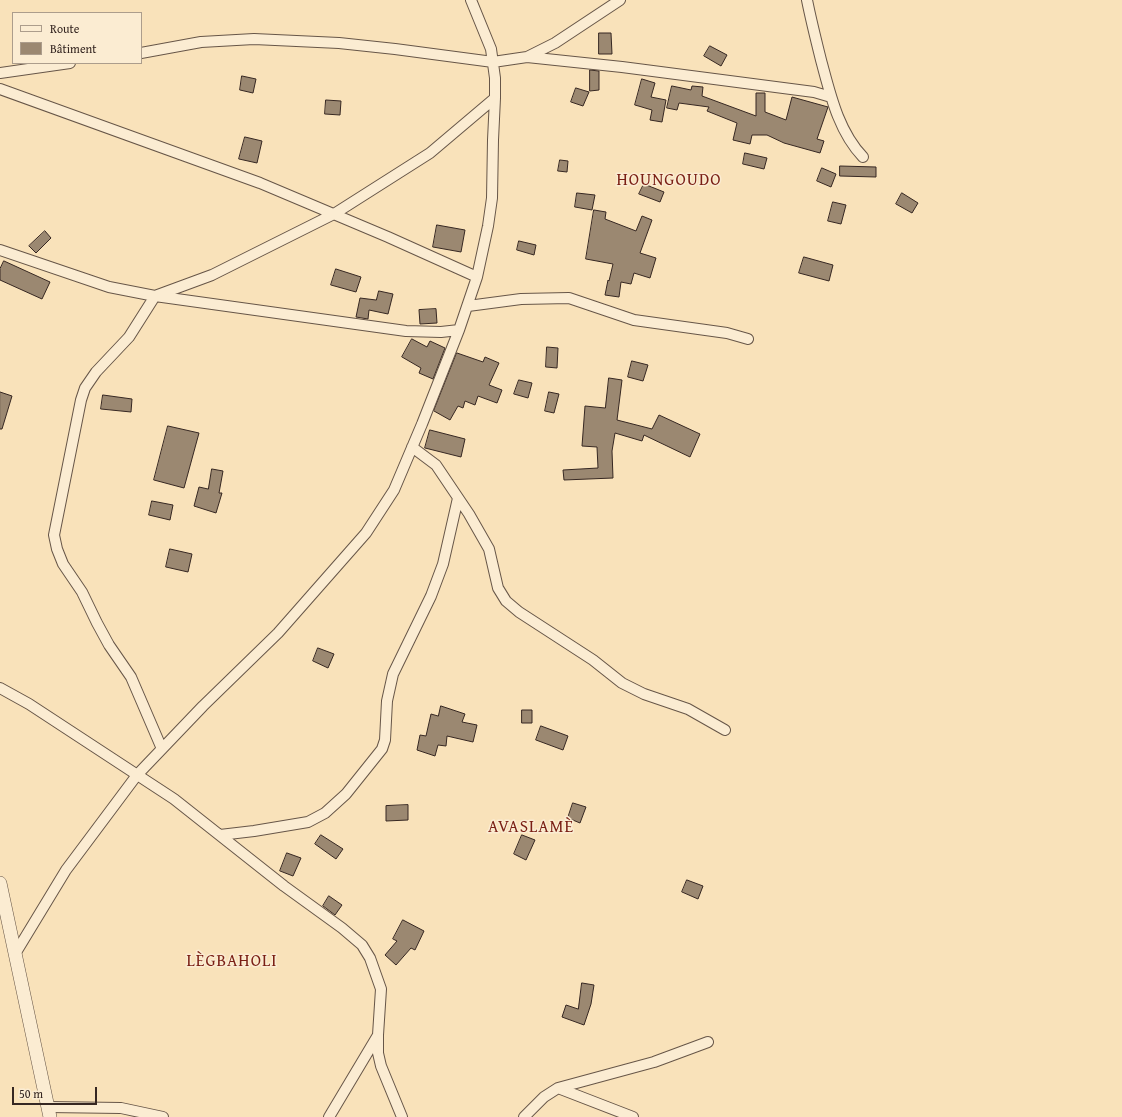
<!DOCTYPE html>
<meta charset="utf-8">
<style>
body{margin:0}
#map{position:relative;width:1122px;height:1117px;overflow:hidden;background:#f9e2ba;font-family:"Gentium Book Plus",serif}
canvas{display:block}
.legend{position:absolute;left:12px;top:12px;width:130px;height:52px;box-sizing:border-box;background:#fbecd2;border:1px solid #ac9d8c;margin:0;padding:5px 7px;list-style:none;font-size:12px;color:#362722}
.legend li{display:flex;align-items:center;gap:8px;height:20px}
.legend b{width:20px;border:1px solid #ac9d8c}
.scale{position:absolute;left:12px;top:1087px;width:85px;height:18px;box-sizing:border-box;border:2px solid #362722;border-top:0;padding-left:5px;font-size:12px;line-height:14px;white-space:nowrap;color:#362722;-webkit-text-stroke:3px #fbecd2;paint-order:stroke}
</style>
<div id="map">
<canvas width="1122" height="1117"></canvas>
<ul class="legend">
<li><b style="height:5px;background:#fbecd2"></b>Route</li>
<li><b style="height:11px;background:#9b8871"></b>Bâtiment</li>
</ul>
<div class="scale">50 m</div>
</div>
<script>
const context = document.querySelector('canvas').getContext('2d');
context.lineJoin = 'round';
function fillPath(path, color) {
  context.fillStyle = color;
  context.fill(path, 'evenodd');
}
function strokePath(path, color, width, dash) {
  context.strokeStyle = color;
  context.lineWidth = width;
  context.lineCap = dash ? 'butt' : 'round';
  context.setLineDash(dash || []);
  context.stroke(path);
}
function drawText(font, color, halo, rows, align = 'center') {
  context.font = font + ' "Gentium Book Plus",serif';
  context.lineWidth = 3;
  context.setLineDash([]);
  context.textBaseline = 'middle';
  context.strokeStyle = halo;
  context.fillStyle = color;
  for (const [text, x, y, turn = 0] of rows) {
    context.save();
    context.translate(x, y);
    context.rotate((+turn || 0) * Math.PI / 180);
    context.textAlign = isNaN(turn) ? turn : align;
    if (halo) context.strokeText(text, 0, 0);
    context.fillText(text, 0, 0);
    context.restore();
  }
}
const building = new Path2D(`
 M599 33H611L612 54H599Z
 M710 46 727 55 721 66 704 56Z
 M590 70 599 71V90L590 91Z
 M242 76 256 79 253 93 240 90Z
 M642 79 655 83 651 97 666 100 662 122 650 120 652 110 635 105Z
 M672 86 691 90 692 86 703 87 702 96 756 116V93H765V112L786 120 792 97 828 107 817 139 824 141 820 153 784 143 767 135H752L750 144 733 140 737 123 707 111 709 107 679 103 677 110 667 108Z
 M576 88 589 92 583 106 571 102Z
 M326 100 341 101 340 115 325 114Z
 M245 137 262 141 257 163 239 159Z
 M745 153 767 158 764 169 743 164Z
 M560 160 568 161 567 172 558 171Z
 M840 166 876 167V177L840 176Z
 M822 168 836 174 831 187 817 181Z
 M644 184 664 192 660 202 639 194Z
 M577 193 595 195 592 210 575 207Z
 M902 193 918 203 912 213 896 204Z
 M833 202 846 205 841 224 828 221Z
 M594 210 606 212 605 219 636 231 642 216 652 220 640 253 656 258 650 278 634 273 631 284 621 282 619 297 605 295 608 280 609 281 613 264 586 259Z
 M437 225 465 230 461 252 433 247Z
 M45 231 51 238 36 253 29 246Z
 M519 241 536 245 534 255 517 250Z
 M804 257 833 265 829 281 799 273Z
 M4 261 50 282 42 299 0 280V269Z
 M336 269 361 277 356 292 331 285Z
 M379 291 393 294 388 314 369 310 368 319 356 317 360 298 376 300Z
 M436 309 437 323 420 324 419 310Z
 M412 339 427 347 430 341 445 348 433 379 419 373 421 368 402 357Z
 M547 347 558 348 557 368 546 367Z
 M457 353 483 362 485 357 499 363 489 385 502 390 497 403 478 396 475 405 465 401 463 408 458 406 450 420 434 411Z
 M632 361 648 365 643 381 628 377Z
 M609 378 622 380 617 420 652 429 659 415 700 434 690 457 644 435 642 441 615 433 612 451 613 478 564 480 563 470 598 468 597 447 582 446 585 406 605 408Z
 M519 380 532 383 528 398 514 394Z
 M0 392 12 396 2 429H0Z
 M549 392 559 394 554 413 545 411Z
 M103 395 132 399 131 412 101 409Z
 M168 426 199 433 184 488 154 480Z
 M430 430 465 439 461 457 425 448Z
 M212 469 223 471 219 493H222L216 513 194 506 199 487 208 489Z
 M152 501 173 505 170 520 149 515Z
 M170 549 192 554 188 572 166 567Z
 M318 648 334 654 328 668 313 661Z
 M441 706 465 714 462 722 477 725 473 742 447 736 446 746 438 745 435 756 417 750 420 735 426 736 431 714 438 716Z
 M522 710H532V723H522Z
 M541 726 568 736 563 750 536 740Z
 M573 803 586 807 580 823 568 818Z
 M408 805V820L386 821V806Z
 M321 835 343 849 336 859 315 844Z
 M522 835 535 840 526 860 514 854Z
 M287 853 301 858 293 876 280 871Z
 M687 880 703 886 698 899 682 892Z
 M329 896 342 905 335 915 323 906Z
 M403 920 424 931 415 950 411 948 396 965 385 955 397 941 393 939Z
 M582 983 594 985 591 1004 584 1025 562 1017 566 1005 578 1009Z`);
fillPath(building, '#9b8871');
strokePath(building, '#362722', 1);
const minor = new Path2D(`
 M807 0C811 20 816 40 821 60 830 93 838 131 863 157
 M141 53 201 42 254 39 339 43 395 49 493 62 527 57 622 67 814 92 831 97
 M527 57 555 43 620 0
 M0 73 70 63
 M0 89 260 183 388 237 477 277
 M0 250 109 287 155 296 406 331 441 332 459 330
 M468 306 521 299 569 298 634 320 727 333 748 339
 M412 447 436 465 469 514 489 549 498 588 506 601 519 612 593 660 622 683 644 694 688 709 725 730
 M0 688 29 704 174 799 284 886 342 928 362 945 370 958 381 989 378 1035V1053L381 1066 402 1117
 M162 749 131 677 109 645 97 623 82 592 63 564 57 549 54 535 81 400 85 388 96 372 129 337 155 296 212 275 334 214 430 153 495 98
 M220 835 254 831 308 822 325 813 346 794 382 749 385 740 387 701 393 674 431 596 443 564 458 498
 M15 954 66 870 137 775 203 706 278 633 366 533 394 490 422 424 459 330 477 277 488 226 492 198 493 140 495 98V78L491 49 471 0
 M558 1088 633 1117
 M48 1107 121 1108 163 1117
 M329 1117 378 1035
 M524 1117 544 1097 558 1088 654 1062 708 1042`);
const tertiary = new Path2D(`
 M0 883 50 1117`);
strokePath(minor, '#675648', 12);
strokePath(tertiary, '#675648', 14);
strokePath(minor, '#fbecd2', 10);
strokePath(tertiary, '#fbecd2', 13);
context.letterSpacing = '1px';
drawText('17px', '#7a1f14', '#fbecd2', [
 ["HOUNGOUDO",669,181],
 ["AVASLAMÈ",531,828],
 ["LÈGBAHOLI",232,962]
]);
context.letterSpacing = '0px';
</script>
